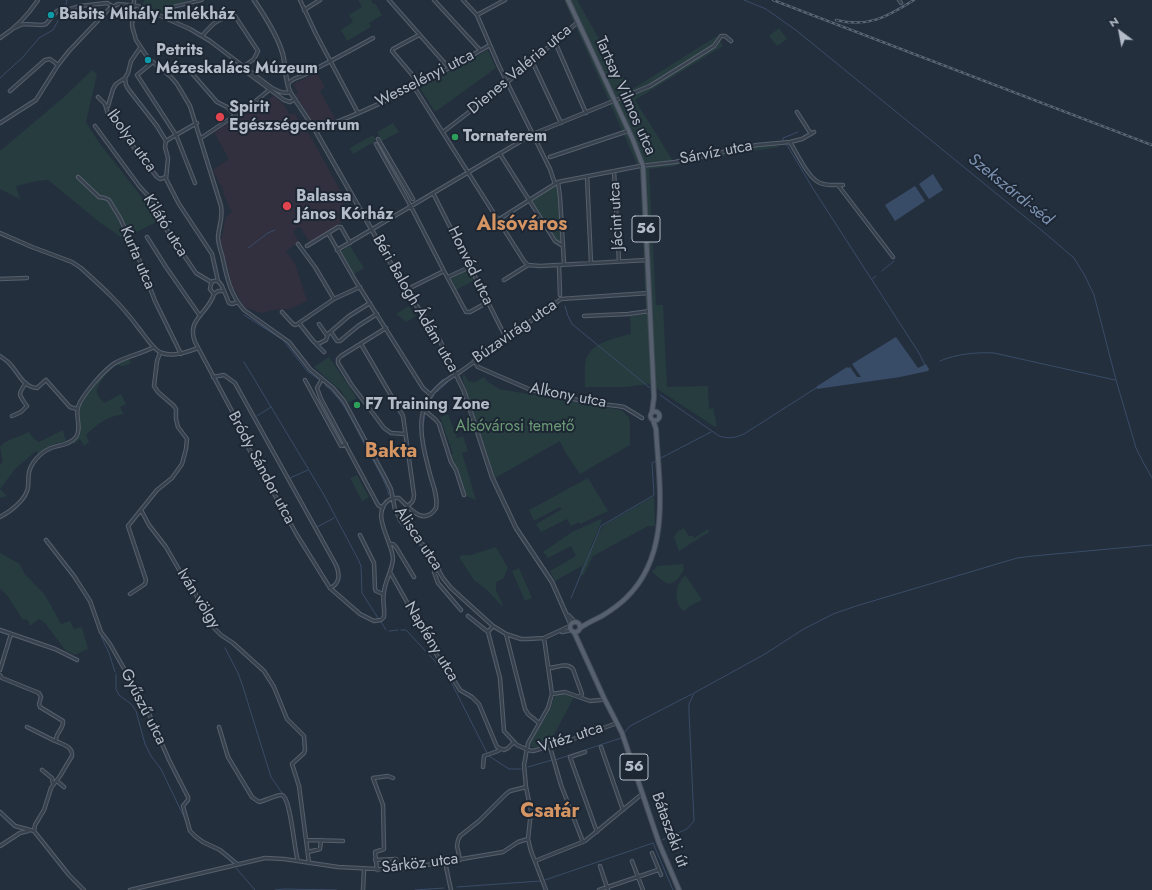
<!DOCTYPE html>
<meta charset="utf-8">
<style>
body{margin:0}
#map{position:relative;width:1152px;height:890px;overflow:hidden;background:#242f3e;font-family:Jost,sans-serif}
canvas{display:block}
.north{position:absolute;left:1100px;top:12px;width:40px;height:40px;-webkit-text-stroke:3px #1d2633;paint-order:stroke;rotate:328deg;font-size:11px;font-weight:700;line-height:16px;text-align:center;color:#b4bcc9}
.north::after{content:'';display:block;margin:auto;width:14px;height:18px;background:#b4bcc9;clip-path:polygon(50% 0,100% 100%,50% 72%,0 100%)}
</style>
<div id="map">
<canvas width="1152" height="890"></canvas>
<div class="north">N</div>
</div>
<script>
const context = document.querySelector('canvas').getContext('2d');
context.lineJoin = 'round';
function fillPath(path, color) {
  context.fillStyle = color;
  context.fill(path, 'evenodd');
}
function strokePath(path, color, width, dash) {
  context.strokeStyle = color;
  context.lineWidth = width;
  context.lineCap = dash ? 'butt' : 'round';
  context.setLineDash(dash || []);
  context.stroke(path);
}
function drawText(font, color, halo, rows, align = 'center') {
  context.font = font + ' Jost,sans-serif';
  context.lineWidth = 4;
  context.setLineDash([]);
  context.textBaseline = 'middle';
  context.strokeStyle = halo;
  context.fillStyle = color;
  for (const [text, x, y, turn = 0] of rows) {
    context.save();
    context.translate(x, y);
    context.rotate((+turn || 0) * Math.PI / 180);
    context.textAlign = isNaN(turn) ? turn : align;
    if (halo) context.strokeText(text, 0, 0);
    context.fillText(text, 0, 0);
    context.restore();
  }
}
fillPath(new Path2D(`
 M317 73 325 87 320 91 335 119 315 126 295 94 298 92 293 84Z
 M274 96 283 104 290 115 294 113 306 133 308 132 346 201 343 203 346 208 337 214 342 222 335 226 336 227 310 243 301 228 298 227 293 232 299 242 286 251 295 264 307 301 289 309 273 310 262 313 244 307 232 285 221 241 226 217 232 212 223 193 224 192 213 170 229 159 214 132Z`), '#32303f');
fillPath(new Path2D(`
 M145 0H190L164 7 162 14 141 5Z
 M358 0H371L373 4 375 3 382 15 369 23 371 27 347 41 341 30 353 22 349 15 362 7Z
 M564 0H577L611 60 631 90 717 36 723 46 635 100 673 161 745 146 774 141 779 147 681 163 675 166 649 169 656 305H663L667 387 708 386 709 409 713 408 717 426 715 427 650 384 624 387H585C585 380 584 365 586 359 592 342 616 338 631 334L630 316 646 314 640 171Z
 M779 28 787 39 777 46 769 36Z
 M488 50 496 68 435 112 420 88Z
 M92 70 97 74 86 122 100 144 149 206 158 221 127 237 129 243 98 221 48 180 37 181 16 186 20 199 0 189V151L64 97Z
 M393 123 399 132 382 141 377 132Z
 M373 135 376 139 373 144 372 143 353 154 350 148Z
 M555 185H557L558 192 562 245 557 242 531 202Z
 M349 246H350L364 268 354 274 341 252V251Z
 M469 269 475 280 456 290 451 278Z
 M409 306 416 316 406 322 396 314Z
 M329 357 357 398 348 403 341 391 314 367Z
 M128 358 131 363 123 366 116 365C111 368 95 386 97 392 98 396 101 400 104 403L121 394 126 404 120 407 124 414C106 417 99 423 86 435L89 442 84 446 80 439 74 444 71 441C82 432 75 421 77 409 79 401 102 373 109 367 114 363 122 360 128 358Z
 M464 374 469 382 472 381 473 383 484 377 487 381 499 389 621 410 629 417 630 424V445L580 474 567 455 560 441 495 478 462 377Z
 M448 414 457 438 463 436 468 451 462 453 476 500 464 495 456 470 449 456 453 454 440 417Z
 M63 430 66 441 52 445 39 454 36 451 16 468 0 489 7 496 0 498V464L3 462 0 447 5 442 29 432 34 439 39 442Z
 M357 475 369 497 362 501 350 478Z
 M588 478 608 511 580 524 579 522 571 526 567 519 541 532 536 524 562 509 560 507 534 521 529 510Z
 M654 496 655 526H648L593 556 583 576 580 572 586 556 582 566 555 581 550 571 576 556 571 546 548 558 543 552 572 532 601 519 602 521 588 553 603 526Z
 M684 528 689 536H693L694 538 708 529 709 532 679 551 674 537 677 532Z
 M496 547 508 568 503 579 496 582V590L503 605 502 606 486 589 474 580 459 557 463 555H471Z
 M0 553 20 564 24 573 45 595 61 624 70 621 74 629 82 627 88 649 75 655 66 651 45 623 39 619 30 626 27 619 23 620 7 595 0 589Z
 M683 564 684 570 677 580 670 584 664 582 652 572 657 566Z
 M519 568 532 598 525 601 512 571Z
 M686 576 702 600 688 607 685 611 680 608C674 597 676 586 683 577Z
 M566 693 574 697 549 744 535 748 528 746 550 710 554 698 557 694Z`), '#263c3f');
fillPath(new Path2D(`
 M933 174 943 190 929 199 919 184Z
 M915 186 925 201 895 221 885 205Z
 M896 337 918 368 926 364 929 369 928 371 900 377 817 389 816 387 847 367 848 368 850 367 857 377H861L852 364Z`), '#394c67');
strokePath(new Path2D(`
 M744 0 766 9 797 31 1046 234 1074 258 1085 276 1094 295 1116 380 1136 448 1143 462 1152 478
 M0 78 23 57 39 38 53 30 65 8 67 0
 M783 140V138L798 132
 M787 145 812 187 919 353 925 365
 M248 248 268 233 275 230
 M882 271 894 261
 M872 279 876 276
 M565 306 568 316 572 324 650 388
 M244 315 283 340 307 371 318 379
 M940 361C956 354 976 352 994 353L1115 380
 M244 362 324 495 359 561 361 566 362 593 378 618
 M325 385C346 401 356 430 369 453 376 466 385 480 389 495
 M431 391 443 379
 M437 392 448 382
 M660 395 719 436C729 439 735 438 744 434L816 388
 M422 405 427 396
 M427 407 434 395
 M257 416 271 407
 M423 427 425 414
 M659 459 711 432
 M290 478 308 470
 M398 521 419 545 434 567
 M317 527 334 518
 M571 598 601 526 654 495 652 463 656 461
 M381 622 386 630
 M401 630H406L445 672
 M389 631 398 630
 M101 636 109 653 115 672
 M225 648 238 673 243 687 271 777 282 793
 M116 674V689L119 695 131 704 136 711 145 744 151 756 161 769 185 819
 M447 674 487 753
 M624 733 630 726 692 694
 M489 756 509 769H521
 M555 760 621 738
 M528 767 552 760
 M662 840 687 829 694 821 689 712V704L694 693 765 654 802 630 833 614 856 606 1017 558 1033 556 1152 545
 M653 843 673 890
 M228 858 233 864
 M236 868 255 890
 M545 880 653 843
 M457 887 540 881
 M275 890 284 889 336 890
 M415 890 444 888`), '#394c67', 1);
const pedestrian = new Path2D(`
 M165 17 168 8 202 0`);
const minor = new Path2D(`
 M300 0 316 34 358 113
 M389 0 449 68
 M434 0 480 50
 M463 0 477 15 499 66 550 169 555 184
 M899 0 901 3
 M134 1 132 26 136 40 148 58 171 77 177 84 190 106 221 206C223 220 219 224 218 237 218 243 220 249 222 255 226 274 230 295 244 310L289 342 310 369 333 388 344 401 385 477 391 489 395 510 401 521 425 547 443 578 451 588 493 626 506 634 521 639H527L544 638 570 626
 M118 4 138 6 190 29 210 41 272 88C278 91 283 94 290 92
 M304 10 320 0
 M477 15 505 0
 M14 28 23 24 42 25 46 24 57 11 62 9 67 10 80 6 107 3 112 6
 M419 35 393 49 392 51 420 84
 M202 36C213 23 218 18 235 16L258 51 254 59 243 67
 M0 38C16 28 28 15 38 0
 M555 42 586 113
 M532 61 561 123
 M153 62 137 75 176 135 166 141
 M239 64 241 68 284 100 290 102 295 99
 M190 71 217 102 227 107 235 115
 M125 78 126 85 129 90 157 126 166 141 165 147 168 158 166 179 179 204 212 254 218 281
 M288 84C292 78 298 78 304 75 327 63 350 51 373 38
 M414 87 524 261 528 265
 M10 91 45 60 50 59 58 65
 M98 97 105 104 108 114 157 177 160 179 166 177
 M108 106 113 89 116 84 125 78 128 73 131 61 140 48
 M797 112 811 134
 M0 123 36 100 58 65 69 51 109 9 118 4
 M95 126 140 187 154 202 164 226 196 273 211 282
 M315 130C376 109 434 77 490 45
 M443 132 498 90 578 22
 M201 138 252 104 269 90
 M378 139 413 199
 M790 142C797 153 808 178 820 183 827 186 836 185 843 185
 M376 144 408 201 444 271
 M500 154 555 241 563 246
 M550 157 628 131
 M614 171 619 262
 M587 176 591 263
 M78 177 99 197 105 198 109 200 120 218 137 254 155 301 181 354
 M558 182 560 197 564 264
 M195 183 176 135 197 123
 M838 185 893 257
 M433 193 506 338
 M498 220 558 182 640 166 675 162 757 145 790 142 802 139 814 132
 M0 233 32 247 72 262 81 268C101 286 121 304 137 326 143 333 154 351 162 353 174 357 187 352 198 348
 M328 233 355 280 423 388 431 395
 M147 237 166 267 200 316
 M298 244 315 267 334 299
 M307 246 338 227H341L350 243
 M337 250 533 134 650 86 714 46 721 36H725L731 41
 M559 265 560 295
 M448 277 470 267
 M0 279 27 278
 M504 280 528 265 540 266 647 260
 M406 290 444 271 466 312H470L488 302
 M224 291H218L214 294 210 289 211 284 213 281H218L222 286 229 303 232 304 238 302
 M214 294C208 314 186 319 195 342L233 413 244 440 297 535 330 588 360 614 374 621 381 620 384 617C385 608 382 600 384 592 385 581 392 571 393 559 393 541 367 511 392 498
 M282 312 293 324 296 325 334 299 360 287
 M584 316 628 314 650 311
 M299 323 314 342 318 344 326 340 328 334
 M319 324 326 334H328L349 316 370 303
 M386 328 341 356 338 359V363L351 384 384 428 391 433 405 434
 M331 332 337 341H340L358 326 377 314
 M316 344 324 352
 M361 344 403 416 414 495C414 501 412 503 407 506
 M0 356C3 358 6 360 8 362 18 371 22 387 37 388L46 380 70 407 77 409
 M474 361 478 367 531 390 592 403 618 406 624 407 642 418
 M213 377 224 375 235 383 336 565C340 574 340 584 330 588
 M322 379 317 388 321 399 378 505 383 508
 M305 380 341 446 346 444
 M423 409 436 420 439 424 451 462 456 470 464 495
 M12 416 21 412 27 406C19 395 17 395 26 383
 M392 498H399C409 508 424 527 436 508 438 498 434 487 431 478 419 432 409 398 460 372L561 299 649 293
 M141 510 149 525 166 547 181 573 192 587 213 627 221 635 233 643 264 671 274 687 287 719 304 736 305 750 304 753 292 764 299 786 309 863
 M0 517C10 512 27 499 28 487 29 477 27 472 33 463 37 457 44 451 51 448 59 445 70 445 76 437 82 428 75 416 78 407 82 395 104 370 115 363 127 356 141 354 154 347
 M360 535 374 563 375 589 376 591 383 594
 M46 540 74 576 90 601 101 632 110 644 146 707 169 760 188 797V800L183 806 190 831 195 836 203 842 220 850 237 864
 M389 544H393L396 547 414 577
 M439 569 434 572 438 583 461 610
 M390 572 439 659 444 664 460 690 472 697 479 704 497 747 504 750 508 748 514 742
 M130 594 145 584 146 580 128 526 157 490 172 478 182 464 186 449 187 439 178 427 176 419V409L174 406 158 392 154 386 157 361 160 353
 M468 616 488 632
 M493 626 488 632 500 678 504 731 517 745 528 750 533 751 568 741 617 723
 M0 630 55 649 77 660
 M562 632 572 630
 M506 634 525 709 528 714 539 723
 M544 638 552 694 548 708 528 743 524 765 526 787 531 811 528 839 531 851 546 890
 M549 668C557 668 566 662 573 669L582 694 579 697 565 692 552 694
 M0 670 11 634
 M0 675 2 678 39 693 41 697 39 704 40 707 63 721C64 729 55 733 56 741 63 745 73 746 72 756L60 776 51 788 44 810 35 825 34 831
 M579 697 590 701 601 700
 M27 727 55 741
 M219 727 228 757 252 797 259 802C264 801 278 794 282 795 291 798 294 850 298 861
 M550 747 561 785 583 842
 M601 747 623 810
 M585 752 570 757 597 832
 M483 767 484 756 498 751 500 749
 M42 770 52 778 53 784
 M57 781 64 787
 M0 812 15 826 34 831 69 875 84 890
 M306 840 343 841
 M0 846 20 833 28 831
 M308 852 320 849 321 840
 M652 853 661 875
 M375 860 396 859 397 870
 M460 860 457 846 458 840 460 836 479 821 506 794 510 791 526 787
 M535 861 585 841 642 794
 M632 861 643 890
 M445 862 451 890
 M600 866 608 890
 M377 870 375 852 384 849 383 805 373 778 388 776 393 778
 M130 890 265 858 284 859 338 867 397 870 503 852 518 842 528 839
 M363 890 364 869
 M599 890 658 870`);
const tertiary = new Path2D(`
 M254 0C265 16 278 36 283 55 286 68 285 80 290 92L315 130 406 290 440 341 464 391 492 477 516 528 552 582 571 625
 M568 615 575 622`);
const primary = new Path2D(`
 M568 0 633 140 643 166 654 397 652 412
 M650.5 416a4.5 4.5 0 1 1 9 0a4.5 4.5 0 1 1-9 0Z
 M570 627a5 5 0 1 1 10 0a5 5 0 1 1-10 0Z
 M580 628C587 623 594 620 602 616 610 611 619 605 626 598 672 554 659 485 656 429L653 420
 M574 632 604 698 622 733 659 843 679 890`);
strokePath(pedestrian, '#565f6c', 4);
strokePath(minor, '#565f6c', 4.5);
strokePath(tertiary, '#565f6c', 5);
strokePath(primary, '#414a57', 6);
strokePath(pedestrian, '#38414e', 2);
strokePath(minor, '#38414e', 2.5);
strokePath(tertiary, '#38414e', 3);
strokePath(primary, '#56606e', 4);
const rail = new Path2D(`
 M773 0 1152 145
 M836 20C868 28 887 17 914 0`);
strokePath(rail, '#5a6575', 2.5);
strokePath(rail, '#1d2633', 1, [3]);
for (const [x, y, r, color] of [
 [51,15,4,"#0f9aa8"],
 [148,60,4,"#0f9aa8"],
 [220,117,5,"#e0444e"],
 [455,137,4,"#2e9e5b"],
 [287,206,5,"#e0444e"],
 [357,405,4,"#2e9e5b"]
]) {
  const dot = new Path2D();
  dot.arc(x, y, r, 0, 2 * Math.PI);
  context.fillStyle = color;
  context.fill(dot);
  strokePath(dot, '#1d2633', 1.5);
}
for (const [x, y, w] of [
 [646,229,28],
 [634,767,28]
]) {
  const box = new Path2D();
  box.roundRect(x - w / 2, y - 13, w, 26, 3);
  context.fillStyle = '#1d2633';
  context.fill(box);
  strokePath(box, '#b4bcc9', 1);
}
drawText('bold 15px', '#b4bcc9', null, [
 ["56",646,229],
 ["56",634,767]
]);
drawText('bold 16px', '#b4bcc9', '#1d2633', [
 ["Babits Mihály Emlékház",59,15],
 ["Petrits",156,51],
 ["Mézeskalács Múzeum",156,69],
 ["Spirit",229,108],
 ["Egészségcentrum",229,126],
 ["Tornaterem",463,137],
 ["Balassa",296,197],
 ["János Kórház",296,215],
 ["F7 Training Zone",365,405]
], 'left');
drawText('16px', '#b4bcc9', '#1d2633', [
 ["Dienes Valéria utca",520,70,-40],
 ["Wesselényi utca",425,79,-27],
 ["Tartsay Vilmos utca",625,96,66],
 ["Ibolya utca",131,141,54],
 ["Sárvíz utca",716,153,-11],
 ["Jácint utca",617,216,-93],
 ["Kilátó utca",165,226,58],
 ["Kurta utca",137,258,67],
 ["Honvéd utca",470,266,64],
 ["Béri Balogh Ádám utca",415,304,60],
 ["Búzavirág utca",515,332,-35],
 ["Alkony utca",568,396,11],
 ["Bródy Sándor utca",261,468,62],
 ["Alisca utca",418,539,56],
 ["Iván völgy",198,599,58],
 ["Napfény utca",431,642,59],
 ["Gyűszű utca",143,707,63],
 ["Vitéz utca",571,738,-18],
 ["Bátaszéki út",669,830,70],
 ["Sárköz utca",420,864,-7]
]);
drawText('16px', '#6b9a76', '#1d2633', [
 ["Alsóvárosi temető",515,427]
]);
drawText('italic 17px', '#7c92b1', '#1d2633', [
 ["Szekszárdi-séd",1010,190,39]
]);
drawText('bold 20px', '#d59563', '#1d2633', [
 ["Alsóváros",522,225],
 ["Bakta",391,452],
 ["Csatár",550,812]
]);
</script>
